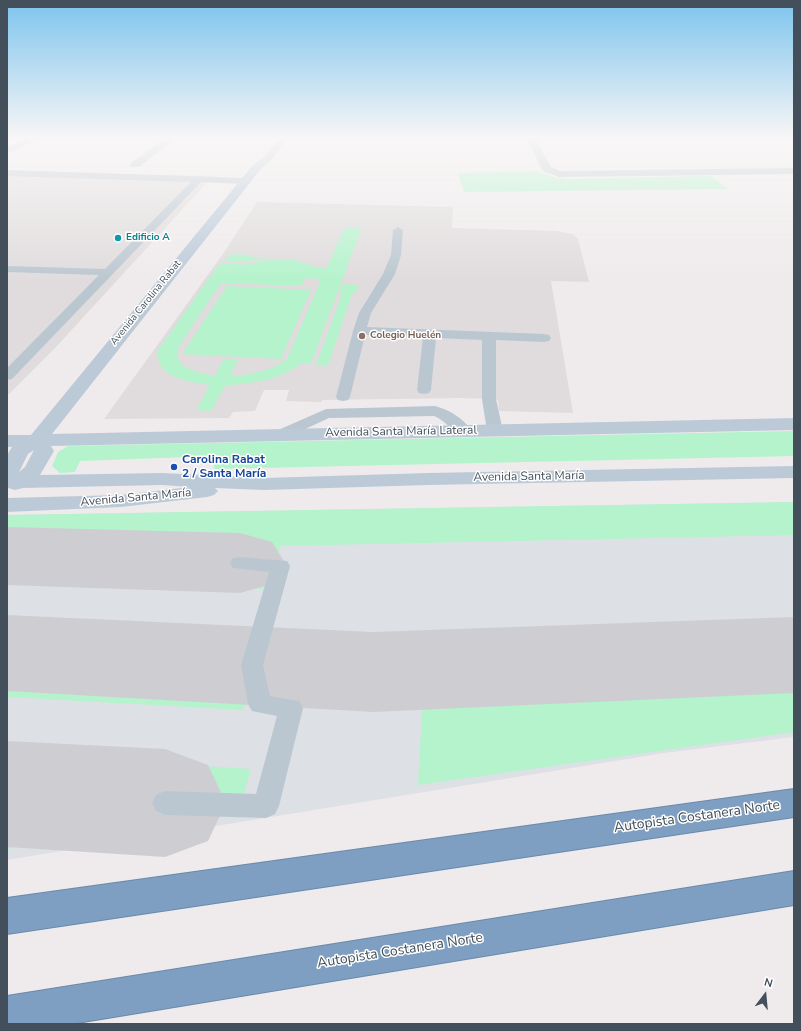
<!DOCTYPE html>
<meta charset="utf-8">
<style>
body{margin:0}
#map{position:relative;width:801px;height:1031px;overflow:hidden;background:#efebec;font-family:"Nunito Sans",sans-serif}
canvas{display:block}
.frame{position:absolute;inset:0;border:8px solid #43505b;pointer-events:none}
.north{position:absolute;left:745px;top:975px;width:40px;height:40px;-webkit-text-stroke:3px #fff;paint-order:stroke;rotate:16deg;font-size:11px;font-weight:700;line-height:16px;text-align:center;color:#43505b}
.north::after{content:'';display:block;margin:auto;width:14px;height:18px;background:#43505b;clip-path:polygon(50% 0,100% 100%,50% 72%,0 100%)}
</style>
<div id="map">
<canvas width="801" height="1031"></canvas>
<div class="frame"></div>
<div class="north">N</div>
</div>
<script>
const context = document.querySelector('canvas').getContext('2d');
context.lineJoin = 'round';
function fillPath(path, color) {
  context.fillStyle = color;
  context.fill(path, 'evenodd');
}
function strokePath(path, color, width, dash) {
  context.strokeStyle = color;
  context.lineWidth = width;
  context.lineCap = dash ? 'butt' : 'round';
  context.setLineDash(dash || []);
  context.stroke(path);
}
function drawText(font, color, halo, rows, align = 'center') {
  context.font = font + ' "Nunito Sans",sans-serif';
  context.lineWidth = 3;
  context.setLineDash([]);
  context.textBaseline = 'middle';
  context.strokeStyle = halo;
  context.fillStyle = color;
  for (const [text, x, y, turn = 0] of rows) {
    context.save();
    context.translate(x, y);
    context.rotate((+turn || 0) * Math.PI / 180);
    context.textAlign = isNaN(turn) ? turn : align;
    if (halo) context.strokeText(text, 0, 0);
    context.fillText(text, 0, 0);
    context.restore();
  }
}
fillPath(new Path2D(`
 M7 171 213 176 56 347 7 396Z
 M257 202 453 207 452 228 557 231 573 234 578 239 589 282 551 281 573 413 499 411 498 400 489 399 460 398 322 400 321 402 286 401 289 390H264L255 411 233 412 229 418 104 419 223 254Z`), '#e0dcdd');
fillPath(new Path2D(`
 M794 502V737L664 753 7 860V515Z`), '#dde0e5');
fillPath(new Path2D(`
 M537 171 553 177 567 179 710 176 728 189 464 192 458 173Z
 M345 227H362L311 363H302L290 371 275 378 256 382 225 386 211 411 196 410 210 385C189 382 155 378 158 350L220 263 239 264V265L259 262 276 261 251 260 249 262 225 261 231 254 254 255 252 258 328 262H298L326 269ZM306 278 320 279V282L287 359C271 371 250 375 230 376L238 360 224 359 215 375H212C196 372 171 368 179 346L221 283 301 286Z
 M343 284 359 285 355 294H352L328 366 316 365 342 294H339Z
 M227 286 311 290 281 359 182 354Z
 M794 431V456L214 469V456L80 461 75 472 60 473 52 466 58 452 68 446Z
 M794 502V535L280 546 277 560 7 551V515Z
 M7 567 267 576 263 589 7 581Z
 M7 624 252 632 244 653 7 641Z
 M7 670 249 681 244 710 7 697Z
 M794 678V732L418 785 423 691Z
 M7 754 251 769 243 797 7 781Z
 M7 814 170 823 7 849Z`), '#b4f3cc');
fillPath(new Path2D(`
 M7 527 240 533 272 542 285 563 272 584 240 593 7 585Z
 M7 615 373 632 794 617V693L373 712 7 691Z
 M7 741 165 749 208 765 226 803 208 841 165 857 7 847Z`), '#ceced2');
const highway = new Path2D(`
 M794 789V817L7 934V898Z
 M794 871V905L71 1024H7V996Z`);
strokePath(highway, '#698aac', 2);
fillPath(new Path2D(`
 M7 170 246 178 250 181 246 184 201 182 12 379 7 380V368L99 275 7 272V266L105 269 191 182 7 176Z
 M398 227 403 230 401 255 395 274 371 313 367 327 544 334 549 335 551 338 549 341 544 342 496 340V399L503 431 501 434 495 436 489 434 487 431 482 399V340L436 338 431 390 429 393 424 394 419 393 417 390 423 337 365 335 350 397 348 400 343 401 338 400 336 397 353 331 359 313 383 274 391 255 393 230Z
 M435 406C450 410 463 418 472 431L470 434C456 438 447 421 434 416L334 418H329L288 437 282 439 276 437 274 434 276 431 326 409Z
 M240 557 287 561 290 566 263 665 270 696 299 701 303 708 279 806 275 814 266 818 165 815 156 811 152 803 156 795 165 791 256 794 277 716 252 711 248 704 241 665 269 572 233 568 230 563 233 558Z`), '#bbc7d0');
fillPath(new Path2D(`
 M30 137H42L7 154V147Z
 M167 137H177L139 167H131L130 165 131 163Z
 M526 137H535L551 167 560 171 794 168V174L559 177 543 171Z`), '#bbc7d0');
fillPath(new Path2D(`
 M280 137H289L271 160 260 170 52 434 794 418V430L51 446 54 451 40 475 162 473 264 478 428 473 794 466V478L428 485 264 490 215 488 218 491 214 495 207 497 121 507 7 512V498L121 495 190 487 162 485 23 488 15 490 8 488 7 455 12 447H7V435H31L252 166 265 156ZM34 450 25 467 19 472 28 454Z`), '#bccad8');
fillPath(highway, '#7e9fc1');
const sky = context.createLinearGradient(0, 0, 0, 281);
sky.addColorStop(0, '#7dc4ed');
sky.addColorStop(0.49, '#f8f6f6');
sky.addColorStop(1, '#f8f6f600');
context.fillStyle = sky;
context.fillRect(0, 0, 801, 281);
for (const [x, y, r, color] of [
 [118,238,4,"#0f9aa8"],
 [362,336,4,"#8d6e63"],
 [174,467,4,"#1a4fb4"]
]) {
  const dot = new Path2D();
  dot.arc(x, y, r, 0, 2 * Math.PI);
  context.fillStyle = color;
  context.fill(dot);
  strokePath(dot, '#fff', 1.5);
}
drawText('bold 10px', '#0d838f', '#fff', [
 ["Edificio A",126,238]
], 'left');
drawText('10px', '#43505b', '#fff', [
 ["Avenida Carolina Rabat",146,303,-51]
]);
drawText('bold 10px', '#785e54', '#fff', [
 ["Colegio Huelén",370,336]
], 'left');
drawText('12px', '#43505b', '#fff', [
 ["Avenida Santa María Lateral",401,432,-1],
 ["Avenida Santa María",529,477,-1],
 ["Avenida Santa María",136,498,-5]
]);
drawText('bold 12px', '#164399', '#fff', [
 ["Carolina Rabat",182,460],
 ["2 / Santa María",182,474]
], 'left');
drawText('14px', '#43505b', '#fff', [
 ["Autopista Costanera Norte",697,817,-8],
 ["Autopista Costanera Norte",400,951,-9]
]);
</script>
